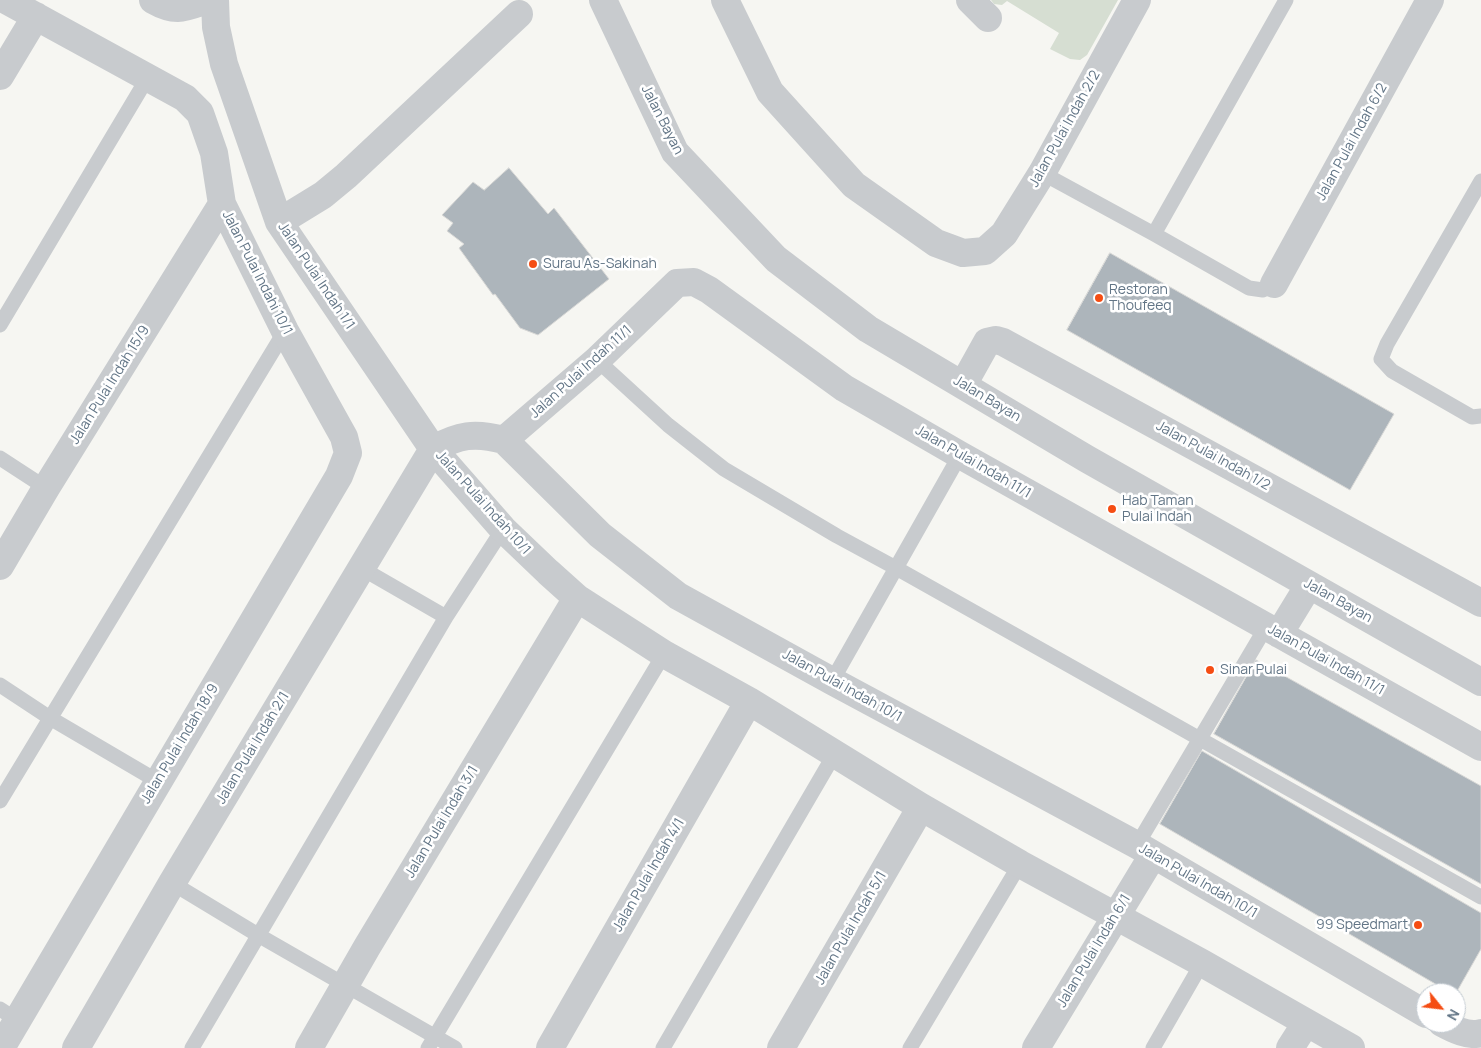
<!DOCTYPE html>
<style>
body{margin:0}
#map{position:relative;width:1481px;height:1048px;overflow:hidden;background:#f6f6f2;font-family:Manrope,sans-serif}
canvas{display:block}
.north{position:absolute;left:1416px;top:983px;width:50px;height:50px;box-sizing:border-box;background:#fff;border:1px solid #c0c8cf;border-radius:50%;rotate:119deg;font-size:14px;font-weight:700;line-height:20px;text-align:center;color:#627586}
.north::after{content:'';display:block;margin:auto;width:18px;height:22px;background:#f54d13;clip-path:polygon(50% 0,100% 100%,50% 72%,0 100%)}
</style>
<div id="map">
<canvas width="1481" height="1048"></canvas>
<div class="north">N</div>
</div>
<script>
const context = document.querySelector('canvas').getContext('2d');
context.lineJoin = 'round';
function fillPath(path, color) {
  context.fillStyle = color;
  context.fill(path, 'evenodd');
}
function strokePath(path, color, width, dash) {
  context.strokeStyle = color;
  context.lineWidth = width;
  context.lineCap = dash ? 'butt' : 'round';
  context.setLineDash(dash || []);
  context.stroke(path);
}
function drawText(font, color, halo, rows, align = 'center') {
  context.font = font + ' Manrope,sans-serif';
  context.lineWidth = 5;
  context.setLineDash([]);
  context.textBaseline = 'middle';
  context.strokeStyle = halo;
  context.fillStyle = color;
  for (const [text, x, y, turn = 0] of rows) {
    context.save();
    context.translate(x, y);
    context.rotate((+turn || 0) * Math.PI / 180);
    context.textAlign = isNaN(turn) ? turn : align;
    if (halo) context.strokeText(text, 0, 0);
    context.fillText(text, 0, 0);
    context.restore();
  }
}
fillPath(new Path2D(`
 M991 0H1118L1087 55 1080 60 1070 59 1050 49 1059 33 1007 1 1002 5 994 4Z`), '#d6ded2');
const building = new Path2D(`
 M509 168 548 214 554 208 609 279 538 335 520 328 495 294 493 295 459 248 464 244 447 231 453 223 442 215 473 182 484 190Z
 M1110 253 1394 414 1350 490 1067 330Z
 M1256 660 1481 786V884L1214 734Z
 M1202 751 1481 913V949L1456 993H1451L1160 824Z`);
fillPath(building, '#adb5bb');
strokePath(building, '#d7d7d5', 1);
strokePath(new Path2D(`
 M1042 173 1154 234 1249 288 1263 290 1274 284
 M1481 181 1387 344 1381 359 1392 371 1472 417 1481 416
 M1154 234 1286 0
 M0 325 148 77
 M597 360 668 425 724 469 837 536 896 568 1481 897
 M0 458 46 488
 M361 568 446 617
 M832 681 960 455
 M0 685 50 718 159 782
 M0 801 285 331
 M1137 845 1266 627
 M172 883 258 935 455 1048
 M0 1009 17 1020
 M192 1048 446 617 503 529
 M428 1048 664 654
 M663 1048 834 755
 M910 1048 1020 864
 M1153 1048 1202 963`), '#c8cbce', 15);
strokePath(new Path2D(`
 M153 0C176 13 184 8 207 0
 M215 0 216 27 224 64 279 222 433 449 503 529 548 572 577 598 664 654 749 701 921 807 1020 864 1202 963 1351 1048
 M603 0 675 152 776 259 868 329 1087 459 1481 682
 M725 0 770 92 854 185 936 243 963 253 985 251 1004 234 1042 173 1137 0
 M970 0 988 18
 M0 76 36 16
 M279 222 323 195 346 176 519 14
 M1274 284 1430 0
 M963 385 987 342 996 340 1003 342 1481 603
 M504 440 597 360 677 283 694 282 709 290 844 388 960 455 1481 747
 M433 449C459 435 474 432 504 440L600 535 678 596 832 681 1137 845 1426 1014
 M0 566 46 488 222 204
 M1279 634 1309 585
 M1442 1023C1453 1029 1469 1037 1481 1033
 M1 1048 339 476 348 453 344 437 285 331 222 204 214 153 200 113 185 98 6 0
 M76 1048 172 883 433 449
 M309 1048 367 947 577 598
 M550 1048 749 701
 M781 1048 921 807
 M1036 1048 1153 855
 M1290 1048 1306 1023`), '#c8cbce', 28);
for (const [x, y, r, color] of [
 [533,264,5,"#f54d13"],
 [1099,298,5,"#f54d13"],
 [1112,509,5,"#f54d13"],
 [1210,670,5,"#f54d13"],
 [1418,925,5,"#f54d13"]
]) {
  const dot = new Path2D();
  dot.arc(x, y, r, 0, 2 * Math.PI);
  context.fillStyle = color;
  context.fill(dot);
  strokePath(dot, '#fff', 2);
}
drawText('14px', '#627586', '#fff', [
 ["Jalan Bayan",662,120,63],
 ["Jalan Pulai Indah 2/2",1065,129,-61],
 ["Jalan Pulai Indah 6/2",1352,142,-61],
 ["Jalan Pulai Indahi 10/1",257,273,63],
 ["Jalan Pulai Indah 1/1",316,276,56],
 ["Jalan Pulai Indah 11/1",581,372,-42],
 ["Jalan Pulai Indah 15/9",110,385,-58],
 ["Jalan Bayan",987,399,31],
 ["Jalan Pulai Indah 1/2",1213,456,29],
 ["Jalan Pulai Indah 11/1",973,462,30],
 ["Jalan Pulai Indah 10/1",483,503,48],
 ["Jalan Bayan",1338,601,29],
 ["Jalan Pulai Indah 11/1",1326,660,29],
 ["Jalan Pulai Indah 10/1",842,686,29],
 ["Jalan Pulai Indah 18/9",180,744,-59],
 ["Jalan Pulai Indah 2/1",253,748,-59],
 ["Jalan Pulai Indah 3/1",442,822,-59],
 ["Jalan Pulai Indah 4/1",649,875,-60],
 ["Jalan Pulai Indah 10/1",1198,881,30],
 ["Jalan Pulai Indah 5/1",851,928,-60],
 ["Jalan Pulai Indah 6/1",1094,951,-59]
]);
drawText('14px', '#627586', '#fff', [
 ["Surau As-Sakinah",543,264],
 ["Restoran",1109,290],
 ["Thoufeeq",1109,306],
 ["Hab Taman",1122,501],
 ["Pulai Indah",1122,517],
 ["Sinar Pulai",1220,670],
 ["99 Speedmart",1408,925,"right"]
], 'left');
</script>
